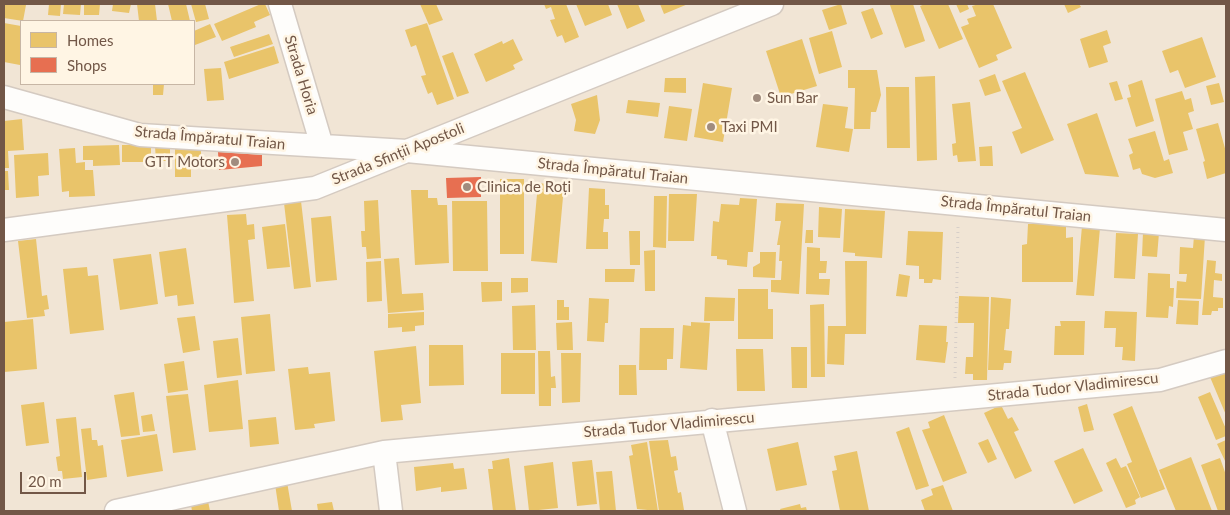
<!DOCTYPE html>
<meta charset="utf-8">
<style>
body{margin:0}
#map{position:relative;width:1230px;height:515px;overflow:hidden;background:#f5efe5;font-family:Lato,sans-serif}
canvas{display:block}
.frame{position:absolute;inset:0;border:5px solid #725747;pointer-events:none}
.legend{position:absolute;left:20px;top:20px;width:175px;height:65px;box-sizing:border-box;background:#fff5e4;border:1px solid #c7b6a5;margin:0;padding:6px 9px;list-style:none;font-size:15px;color:#725747}
.legend li{display:flex;align-items:center;gap:10px;height:25px}
.legend b{width:25px;border:1px solid #c7b6a5}
.scale{position:absolute;left:20px;top:472px;width:66px;height:22px;box-sizing:border-box;border:2px solid #725747;border-top:0;padding-left:6px;font-size:15px;line-height:18px;white-space:nowrap;color:#725747;-webkit-text-stroke:4px #fff5e4;paint-order:stroke}
</style>
<div id="map">
<canvas width="1230" height="515"></canvas>
<div class="frame"></div>
<ul class="legend">
<li><b style="height:14px;background:#e9c46a"></b>Homes</li>
<li><b style="height:14px;background:#e76f51"></b>Shops</li>
</ul>
<div class="scale">20 m</div>
</div>
<script>
const context = document.querySelector('canvas').getContext('2d');
context.lineJoin = 'round';
function fillPath(path, color) {
  context.fillStyle = color;
  context.fill(path, 'evenodd');
}
function strokePath(path, color, width, dash) {
  context.strokeStyle = color;
  context.lineWidth = width;
  context.lineCap = dash ? 'butt' : 'round';
  context.setLineDash(dash || []);
  context.stroke(path);
}
function drawText(font, color, halo, rows, align = 'center') {
  context.font = font + ' Lato,sans-serif';
  context.lineWidth = 5;
  context.setLineDash([]);
  context.textBaseline = 'middle';
  context.strokeStyle = halo;
  context.fillStyle = color;
  for (const [text, x, y, turn = 0] of rows) {
    context.save();
    context.translate(x, y);
    context.rotate((+turn || 0) * Math.PI / 180);
    context.textAlign = isNaN(turn) ? turn : align;
    if (halo) context.strokeText(text, 0, 0);
    context.fillText(text, 0, 0);
    context.restore();
  }
}
fillPath(new Path2D(`
 M4 4H1226V511H4ZM21 21H194V84H21Z`), '#f1e5d5');
fillPath(new Path2D(`
 M4 4 26 5 23 21 4 18Z
 M49 4H61L60 16 48 15Z
 M64 4H81L80 15 63 14Z
 M84 4H100L99 15H84Z
 M113 4H131L129 13 112 11Z
 M137 4H155L157 21H139Z
 M168 4H186L190 21H172Z
 M191 4H205L209 19 196 22Z
 M261 4H265L270 15 254 22 256 27 222 41 214 24Z
 M420 4H436L443 20 429 25Z
 M544 4H566L579 37 565 43 562 35 557 37 550 20 555 19 551 7 546 9Z
 M576 4H608L612 15 585 26Z
 M617 4H638L645 21 627 29Z
 M660 4H688L664 14Z
 M841 4 847 24 829 30 822 10Z
 M913 4 925 41 905 48 890 5Z
 M925 4H948L963 39 939 49 920 6Z
 M956 4H967L969 9 960 13Z
 M979 4H993L1012 48 996 55 998 60 979 68 961 27 969 24 967 19 976 16 972 6Z
 M1064 4H1079L1081 7 1068 13Z
 M873 8 883 34 871 39 861 12Z
 M4 23 21 26 20 65 4 62Z
 M427 23 454 99 437 105 432 92 428 94 421 76 426 75 416 45 411 47 405 30Z
 M210 24 216 37 195 45 194 31Z
 M1107 30 1111 43 1103 46 1108 62 1089 68 1080 39Z
 M832 31 842 67 819 74 809 38Z
 M269 34 273 44 234 57 230 47Z
 M1202 37 1216 77 1185 88 1178 70 1170 73 1162 51Z
 M513 39 523 60 513 65 515 69 486 82 474 54 502 41 503 44Z
 M802 39 817 86 781 97 766 51Z
 M274 46 279 63 229 79 224 62Z
 M453 52 469 93 457 97 442 56Z
 M221 68 224 100 207 101 204 69Z
 M848 70H877L881 95 876 112H871L870 129H854L855 88H848Z
 M1025 72 1054 140 1021 154 1012 132 1022 128 1002 81Z
 M995 74 1001 91 985 96 979 80Z
 M935 76 937 160 917 161 915 77Z
 M665 78H686V93L664 92Z
 M1142 80 1154 121 1136 127 1127 98 1131 97 1128 85Z
 M1117 81 1123 99 1115 101 1109 83Z
 M703 83 732 88 723 142 694 137Z
 M1219 83 1224 102 1211 105 1206 86Z
 M153 84H164L163 95H153Z
 M886 87H909L910 148H887Z
 M1182 91 1185 100 1191 98 1194 111 1188 113 1193 129 1183 132 1188 150 1169 155 1155 99Z
 M597 95 600 120 595 134 574 131 576 120 571 104Z
 M628 100 660 103 658 117 626 113Z
 M970 102 976 161 958 162 957 155 953 156 952 144 956 143 952 104Z
 M823 104 848 107 845 128 853 129 849 152 816 147Z
 M669 106 692 109 687 141 664 138Z
 M1097 113 1119 177 1085 174 1067 124Z
 M22 119 24 150 8 151 9 168H4V121Z
 M1218 123 1226 152V173L1207 179 1203 162 1205 161 1196 129Z
 M1155 131 1164 161 1169 159 1173 173 1155 178 1142 174 1140 168 1133 170 1129 155 1133 153 1128 139Z
 M119 145 120 165 93 166V160H83V146Z
 M122 145H151V162H122Z
 M155 146H170V161H156Z
 M992 146 993 166H980L979 147Z
 M75 148 76 163 85 162V170H93L95 196 69 197V191L62 192 59 149Z
 M175 149 201 150V165H191V177H175Z
 M48 153 49 175 38 176 39 196 16 198 14 155Z
 M4 171H8L9 190H4Z
 M500 179H524V254H500Z
 M538 183 564 186 557 263 531 261Z
 M589 188 605 189V205H609V219H604L603 232H608V249H586Z
 M411 190H428V198H437L438 205H447L449 263 415 265Z
 M669 194H697L694 241H668Z
 M654 196H667L666 248 653 247Z
 M740 198 757 199 753 252H748L747 267 727 265V260L717 259V256H711L713 221 719 222 721 204 739 205Z
 M378 200 381 258 367 259 366 247H362L361 231H365L364 201Z
 M301 201 311 287 294 289 284 203Z
 M452 201H487L488 271H453Z
 M776 203 804 204 799 294 771 292V280H781L782 261H779L780 245H777L781 221H775Z
 M819 207 842 209 840 238 818 237Z
 M845 209 885 211 882 258 855 256V253L843 252Z
 M246 214 247 225 254 224 255 239 248 240 254 301 234 303 227 215Z
 M331 216 337 280 316 282 311 218Z
 M285 224 290 267 267 269 262 227Z
 M1028 224H1066V238L1073 237V282H1022V245L1027 244Z
 M1082 226 1100 228 1094 296 1076 295Z
 M806 230H813V243H805Z
 M629 231H640V265H630Z
 M908 231 943 232 941 280 933 279 932 283H924V279H919V266L906 265Z
 M1143 232 1159 233 1157 257 1142 256Z
 M1116 233 1138 234 1135 279 1114 278Z
 M1194 236H1205L1201 299 1176 298 1177 281 1186 282 1187 274H1179L1180 247 1193 248Z
 M36 239 42 296 47 295 49 309 44 310 45 316 27 318 18 241Z
 M807 247 820 248V261H827L826 273H819V279H830L829 295 806 294Z
 M186 248 194 304 178 306 177 295 165 297 159 252Z
 M655 250V291H645L644 251Z
 M760 252H776L775 278 753 277V267L760 263Z
 M151 254 158 304 120 310 113 259Z
 M399 258 402 294 423 293 424 310 388 313 384 259Z
 M1207 260 1216 261 1215 273 1222 274V281L1214 280 1213 297 1223 298V308H1218V311H1212L1211 315H1202Z
 M381 261 382 301 367 302 366 262Z
 M845 261H867L866 334H845L844 365 827 364 828 326H846Z
 M87 267 88 276 98 275 104 330 70 334 63 269Z
 M605 269H635L634 282H605Z
 M1148 273 1170 274V288H1174L1173 307 1169 306 1168 318 1146 317Z
 M899 274 910 276 907 297 896 296Z
 M511 278H528V292L511 293Z
 M481 282H502V301L482 302Z
 M738 289H768V309H773V339H738Z
 M959 296 989 297 987 380H973V374H965L966 357H973L974 323H958Z
 M705 297 735 298 734 321H704Z
 M991 297 1011 299 1009 329H1006L1004 350 1012 351 1011 363H1004L1003 370H988Z
 M589 298 609 299 608 323H605L604 342 587 341Z
 M557 300H564V307H569V320H557Z
 M1178 300 1199 301 1198 325 1176 324Z
 M824 304 825 377H811L810 305Z
 M535 305 536 350H513L512 306Z
 M1105 311 1137 312 1135 361 1122 360 1123 347H1115L1116 328H1104Z
 M424 312V325L415 326V331L402 332V327L388 328V314Z
 M270 314 275 371 246 374 241 317Z
 M195 316 200 350 183 353 177 318Z
 M33 319 37 369 4 372V322Z
 M1060 321H1085L1084 355H1054L1055 326H1061Z
 M572 322 573 350H557L556 323Z
 M691 322 710 323 707 370 680 368 683 325 691 326Z
 M919 325 947 326 946 342H948L945 363 916 360Z
 M640 328H674L673 359H667V370H639Z
 M238 338 242 375 217 378 213 341Z
 M429 345H463L464 385 429 386Z
 M416 346 421 403 401 405 403 420 381 422 374 351Z
 M791 347H807V388H792Z
 M736 349H763L765 391H737Z
 M538 351H550L551 377 555 376 556 388H551V406H539Z
 M501 353H535V394H501Z
 M561 353H581L580 402 562 403Z
 M184 361 188 390 168 393 164 364Z
 M619 365H636L637 395H619Z
 M308 367 309 374 330 372 335 421 314 424 315 428 295 430 288 369Z
 M1226 370V415L1210 377Z
 M238 380 243 429 209 432 204 385Z
 M134 392 140 435 121 437 114 395Z
 M1210 392 1226 429V436L1216 440 1198 397Z
 M188 394 196 450 173 453 166 396Z
 M44 402 49 443 26 446 21 405Z
 M1087 404 1094 430 1084 432 1078 407Z
 M1001 405 1008 419 1012 417 1019 430 1014 432 1032 471 1015 479 984 413Z
 M1132 406 1165 489 1141 498 1127 464 1132 462 1113 414Z
 M152 414 155 431 143 432 141 416Z
 M944 415 967 473 943 482 922 430 930 428 928 422Z
 M76 417 82 477 63 479 62 471H58L56 457 60 456 56 419Z
 M276 417 279 444 250 447 248 420Z
 M909 427 929 486 916 490 896 432Z
 M91 428 92 440H97L98 446 103 445 107 477 87 480 81 429Z
 M157 434 163 471 127 477 121 440Z
 M988 439 997 459 988 463 978 443Z
 M668 440 671 457 676 456 678 470 674 471 678 493 681 492 684 510 680 511H659L649 441Z
 M1226 440V463L1217 444Z
 M647 442 658 511 637 509 629 456 633 455 631 445Z
 M798 442 807 485 776 491 767 449Z
 M1083 448 1103 491 1074 504 1054 461Z
 M857 451 869 511H840L832 471 837 470 834 456Z
 M1191 457 1212 511H1176L1159 470Z
 M509 458 516 511H493L488 469H493L492 461Z
 M1116 458 1121 468 1126 466 1140 497 1135 500 1136 504 1126 508 1106 463Z
 M1220 458 1226 475V511H1218L1201 465Z
 M592 460 597 504 577 506 572 462Z
 M553 462 558 508 529 511 524 466Z
 M453 463 454 469 464 468 467 489 441 492V487L416 491 414 467Z
 M612 471 616 511H600L596 472Z
 M287 482 292 511H279L275 484Z
 M943 485 953 511H925L921 500 933 495 931 489Z
 M208 501 210 511H192L191 505Z
 M332 502 334 511H318L317 504Z
 M800 504 801 508 806 507 807 511H781L780 509Z`), '#e9c46a');
fillPath(new Path2D(`
 M218 152 262 155V166L219 170Z
 M481 177V197L447 198 446 178Z`), '#e76f51');
const minor = new Path2D(`
 M280 4 322 146
 M4 97 140 135 407 151 1226 230
 M4 230 315 188 772 4
 M712 420 735 511
 M384 452 391 511
 M116 511 384 452 1160 380 1226 361`);
strokePath(minor, '#d4cac1', 25);
strokePath(new Path2D(`
 M955 378 958 227`), '#d7cfc9', 3, [1, 4]);
strokePath(minor, '#fefdfb', 22);
for (const [x, y, r, color] of [
 [757,98,5,"#a08c7e"],
 [711,127,5,"#a08c7e"],
 [235,162,5,"#a08c7e"],
 [467,187,5,"#a08c7e"]
]) {
  const dot = new Path2D();
  dot.arc(x, y, r, 0, 2 * Math.PI);
  context.fillStyle = color;
  context.fill(dot);
  strokePath(dot, '#fff5e4', 2);
}
drawText('15px', '#725747', '#fff5e4', [
 ["Strada Horia",301,75,73],
 ["Strada Împăratul Traian",210,138,5],
 ["Strada Sfinții Apostoli",398,154,-22],
 ["Strada Împăratul Traian",613,171,6],
 ["Strada Împăratul Traian",1016,209,6],
 ["Strada Tudor Vladimirescu",1073,387,-6],
 ["Strada Tudor Vladimirescu",669,425,-5]
]);
drawText('15px', '#725747', '#fff5e4', [
 ["Sun Bar",767,98],
 ["Taxi PMI",721,127],
 ["GTT Motors",225,162,"right"],
 ["Clinica de Roți",477,187]
], 'left');
</script>
